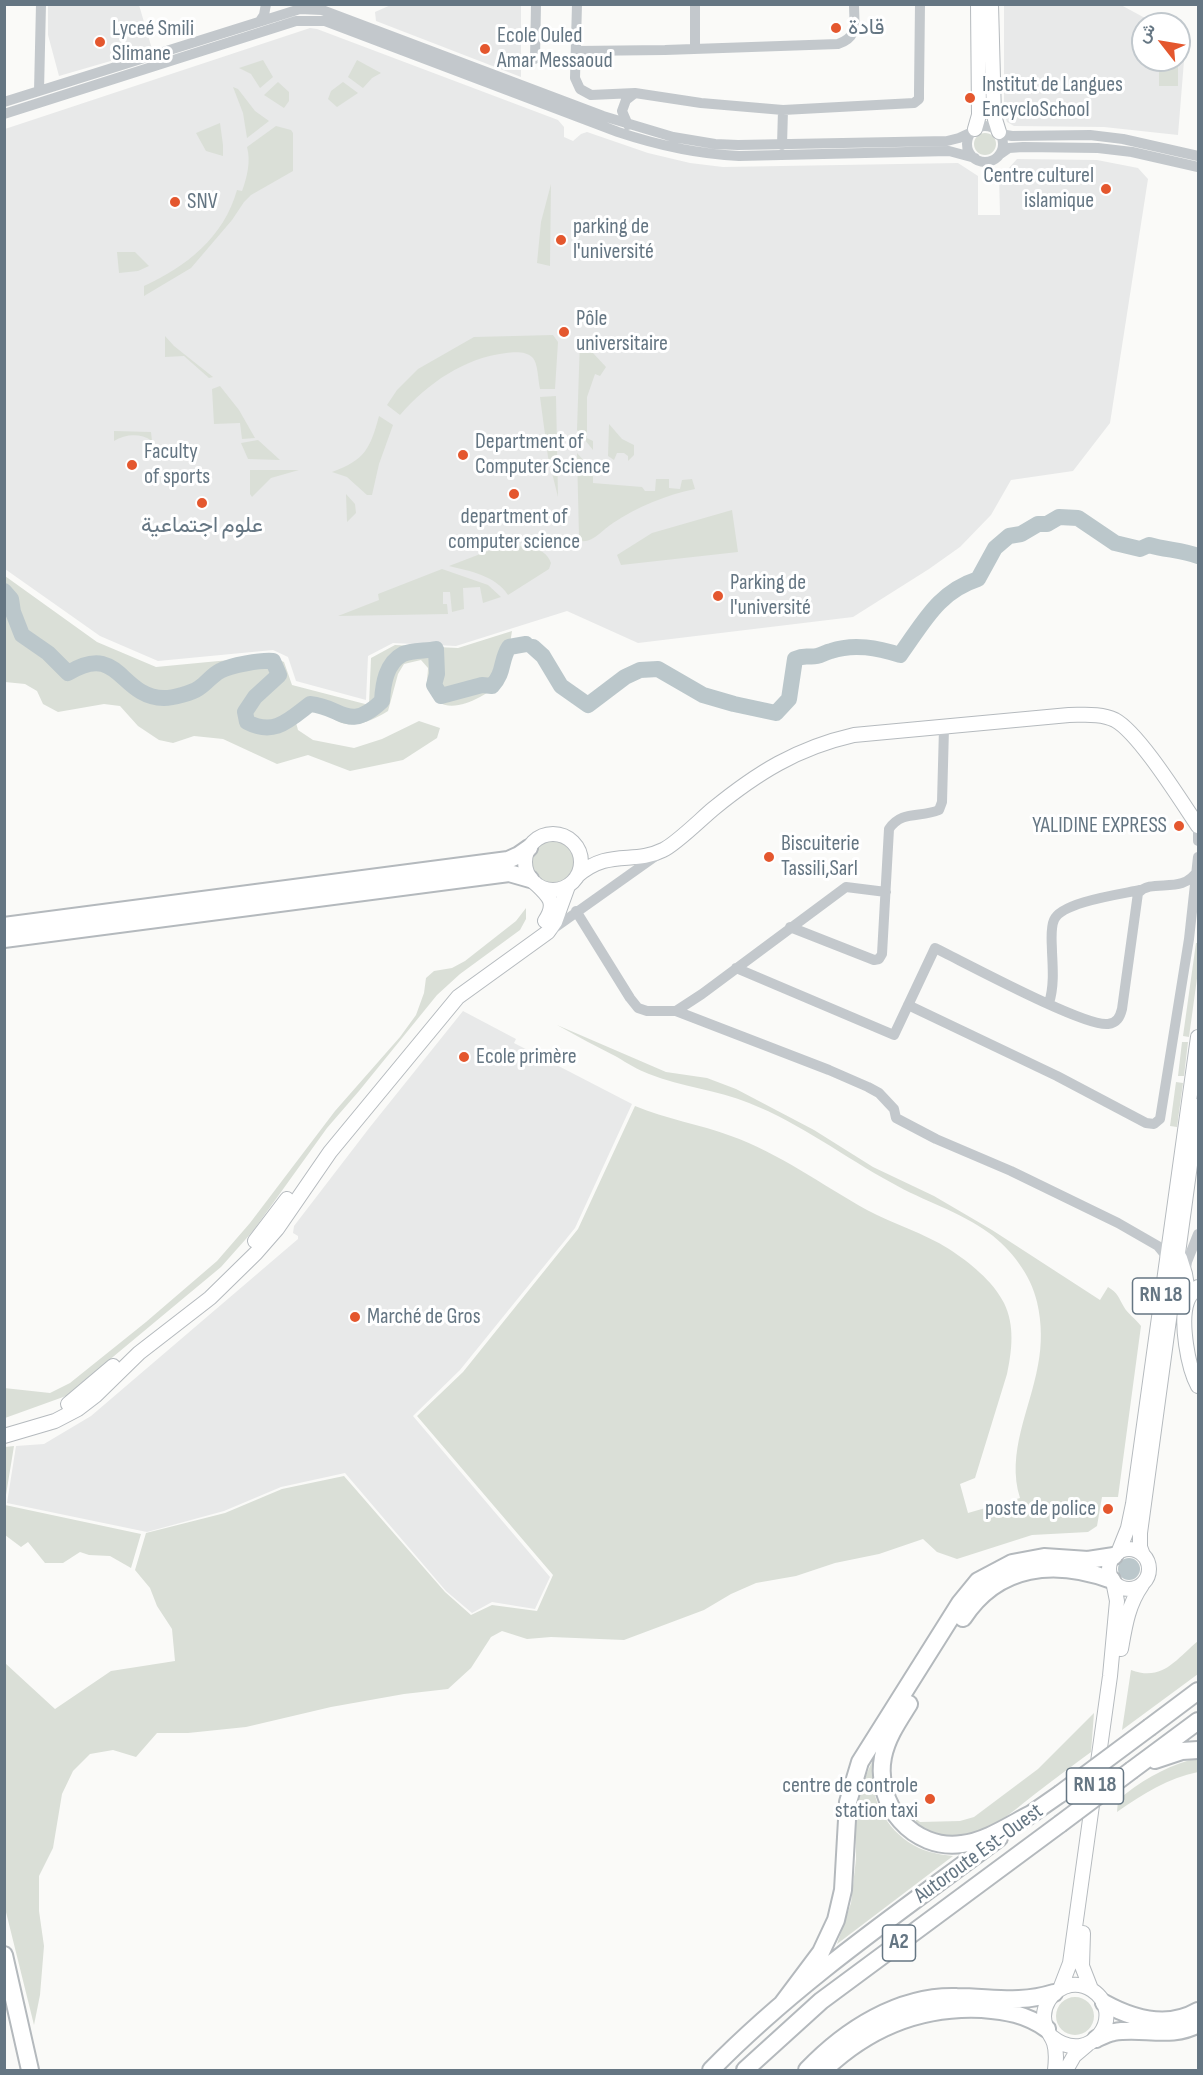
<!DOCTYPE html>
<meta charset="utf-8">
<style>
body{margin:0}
#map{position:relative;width:1203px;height:2075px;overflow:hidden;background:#fafaf8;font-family:"Sofia Sans Condensed",Vazirmatn,sans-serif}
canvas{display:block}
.frame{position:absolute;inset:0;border:6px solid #657683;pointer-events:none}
.north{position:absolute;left:1131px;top:12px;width:60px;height:60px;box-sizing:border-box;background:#fff;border:2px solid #c1c8cd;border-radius:50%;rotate:301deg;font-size:16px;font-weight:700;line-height:24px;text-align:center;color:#657683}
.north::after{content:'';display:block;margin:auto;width:21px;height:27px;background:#e4572e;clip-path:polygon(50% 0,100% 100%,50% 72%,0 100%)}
</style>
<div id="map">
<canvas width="1203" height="2075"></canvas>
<div class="frame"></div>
<div class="north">ش</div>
</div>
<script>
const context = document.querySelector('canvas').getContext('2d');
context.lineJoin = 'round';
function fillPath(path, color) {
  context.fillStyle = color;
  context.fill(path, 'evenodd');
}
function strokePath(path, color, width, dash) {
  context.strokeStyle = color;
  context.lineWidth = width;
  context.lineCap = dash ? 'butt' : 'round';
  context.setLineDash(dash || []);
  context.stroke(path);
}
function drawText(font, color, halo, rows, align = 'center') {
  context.font = font + ' "Sofia Sans Condensed",Vazirmatn,sans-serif';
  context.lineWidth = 6;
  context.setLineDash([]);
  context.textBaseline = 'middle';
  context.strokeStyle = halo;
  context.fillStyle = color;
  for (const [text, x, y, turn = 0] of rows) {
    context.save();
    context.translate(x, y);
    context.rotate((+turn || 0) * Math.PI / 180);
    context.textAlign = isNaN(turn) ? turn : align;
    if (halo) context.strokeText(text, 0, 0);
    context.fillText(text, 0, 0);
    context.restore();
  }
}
fillPath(new Path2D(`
 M393 4 521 5V77L376 21 375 12Z
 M48 5H139L152 49 59 76 48 35Z
 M1004 5H1121L1156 24H1143V60H1179V34L1186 36 1178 135 1104 127 1014 126 1007 122 1004 113Z
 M310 28 317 29 558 120 564 127V137L573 141 581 134 587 132 648 153 690 163 723 167 958 163 978 176V215H1000L999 175 1007 170 1017 159 1097 160 1138 168 1148 179 1110 423 1073 471 1011 480 991 515 960 547 929 569 853 617 638 643 567 611 456 646 393 643 368 656 366 700 296 681 288 657 273 650 158 661 100 636 5 569V129Z
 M463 1011 516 1039 514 1043 632 1104 575 1228 460 1370 413 1416 550 1577 535 1609 492 1602 472 1613 446 1591 345 1473 281 1487 224 1511 147 1532 7 1503 16 1446 44 1444 91 1416 298 1239V1236L293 1233 294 1226 370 1127Z`), '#e8e9e9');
fillPath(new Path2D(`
 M263 60 273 77 260 88 251 74 239 68Z
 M357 60 381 73 372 78 363 88 348 77Z
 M1159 60H1178V86H1159Z
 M278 82 289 92V101L284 108 264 95Z
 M343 82 358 93 337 107 328 99 331 91Z
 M233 87 238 89 255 111 269 121 247 138 243 113Z
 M220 123 223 145V156L206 151 196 133Z
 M276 126 291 130 293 133V171L251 195 244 202 232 220 191 268 144 296V286C186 267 224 237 237 190L242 191C247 178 251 161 247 147Z
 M974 144a11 11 0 1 1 22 0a11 11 0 1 1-22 0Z
 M551 184 550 266 537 263 541 222Z
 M117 252H135L149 266 138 271 119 273Z
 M553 335 558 342 555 389H540C538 380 538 364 533 358 527 351 514 352 506 353 464 358 428 383 400 415L387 405 397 390 418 369 474 337Z
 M165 336 174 346 213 377 209 378 184 356 165 357Z
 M580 339 606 367 600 376 595 374 587 397V438L593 441V450L577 430Z
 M220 386 239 410 255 438 242 439 240 423 214 424 212 389Z
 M556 396 558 497 548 457 540 397Z
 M379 416 393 425 379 464 372 495H367L347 477 332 472C365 460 370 449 379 416Z
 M609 424 622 439 634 445V455L628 461V456L624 453H617L614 460 608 456Z
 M114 431 151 432 152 441C140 433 126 434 114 441Z
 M258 440 280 460 248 459 241 443Z
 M577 453 593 471V483L642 487 645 491H655L656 479H669V488L680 489 682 480 692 479 695 489C666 495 637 507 613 523 603 529 593 543 581 541L579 537Z
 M250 470H299L271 478 252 497 250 494Z
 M346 494 355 504 356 513 347 522Z
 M732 510 738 552 621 565 617 555 652 533Z
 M501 546C518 547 544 543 551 563L549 569 508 595C496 576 470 571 449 566Z
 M442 569 488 585 501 597 483 603 480 587 463 588 464 609 452 612 450 592H443V604H447L448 614 338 616 379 600 378 594Z
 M5 576 97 642 156 667 271 656 284 662 292 685 369 705 371 658 395 645 458 648 512 631 504 681C485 696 441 725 428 687 426 682 428 674 428 668L421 660 404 664 398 674 388 711C375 719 358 728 342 723 324 717 326 706 302 708L295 719 298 730 313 740 354 748 382 739 419 721 440 728 437 738 403 760 350 771 308 755 277 764 223 739 194 736 173 743 159 740 138 726 120 706 104 704 58 712 43 704 37 691 25 684 5 682Z
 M532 862a21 21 0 1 1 42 0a21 21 0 1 1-42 0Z
 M526 908V919L520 930 460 974 437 995 359 1091 327 1128 253 1231 221 1267 66 1396 5 1418 4 1388 50 1393 70 1383 146 1322 217 1261 250 1223 335 1111 400 1037 416 1015 424 993 426 978 434 971 452 968 465 961 516 921Z
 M1196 943H1198V971L1189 1037 1183 1036Z
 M557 1025 666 1072 707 1078 736 1089 814 1130 873 1167 934 1196 992 1230 1100 1300 1108 1287C1118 1293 1118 1297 1124 1307 1127 1313 1136 1319 1141 1326L1118 1497H1102L1097 1526 1088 1532 1032 1535 957 1559 937 1552 923 1539 879 1554 835 1563 796 1576 756 1583 731 1594 704 1610 624 1640 551 1637 527 1639 502 1631 491 1637 471 1668 448 1689 404 1694 331 1707 246 1727 188 1733H157L136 1757 113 1750 90 1754 73 1771 62 1794 53 1848 39 1876V1911L44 1946 40 1995 34 2025 5 1908V1663L55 1709 111 1671 175 1661 172 1629 157 1606 150 1588 135 1570 146 1533 225 1513 282 1489 344 1476 445 1592 471 1615 492 1605 537 1611 553 1575 417 1416 463 1372 578 1229 635 1106C666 1119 699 1124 731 1136 779 1153 822 1185 867 1210 893 1224 924 1233 949 1249 969 1262 993 1281 1004 1303 1015 1325 1012 1351 1007 1374L975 1478 960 1484 968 1513 1020 1498C1006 1453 1030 1410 1038 1365 1042 1345 1042 1323 1037 1302 1031 1275 1011 1249 989 1233 959 1211 923 1201 892 1183 844 1157 800 1123 749 1103 717 1090 682 1087 649 1074 638 1070 627 1063 617 1057 597 1047 577 1036 557 1025Z
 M1182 1042H1188L1184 1076H1178Z
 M1176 1082 1183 1083 1177 1127 1170 1126Z
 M14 1446 5 1501V1447Z
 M5 1505 141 1534 131 1568 110 1556 89 1555 80 1552 63 1563H45L28 1542 21 1547 5 1535Z
 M1198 1641V1674L1122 1730 1131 1670C1163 1682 1176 1659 1198 1641Z
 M1094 1713 1091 1752C1072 1766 1053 1780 1035 1794 1013 1811 991 1832 963 1837 949 1840 926 1834 916 1824V1819L920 1822 960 1821 974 1817 1038 1769Z
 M879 1746C876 1758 872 1770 873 1783 875 1814 900 1844 930 1852 937 1854 945 1855 953 1856L837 1944 851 1903 856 1859 855 1816 859 1791Z
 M1190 1760H1198V1772C1168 1778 1143 1794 1117 1812L1118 1800C1139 1782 1163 1768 1190 1760Z
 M1056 2016a19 19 0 1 1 38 0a19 19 0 1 1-38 0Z`), '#dadfd7');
fillPath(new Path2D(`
 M1118 1569a11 11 0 1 1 22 0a11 11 0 1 1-22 0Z`), '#bbc7cb');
strokePath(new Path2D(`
 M4 591 11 599 13 612 22 635 48 653 68 673C120 641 119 697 164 698 173 698 192 693 199 688 207 683 212 675 220 671 231 665 261 660 273 661L279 675 255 697 245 712 247 722C274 736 288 721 310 704 343 707 348 733 382 701 383 684 386 663 403 654 411 650 426 651 436 649L437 674 434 685 441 696 482 685 492 686C505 672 500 661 509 647L526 644
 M533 647 543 656 561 686 588 705 625 677 640 670 658 669 703 695 734 704 776 713 789 699 795 659C806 654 808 658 817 656 822 655 826 652 831 651 854 643 878 648 900 655 924 622 938 592 978 579L995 548 1009 536 1021 534 1038 524H1047L1059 517 1078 518 1115 543 1140 549 1149 545C1166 550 1182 550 1198 556`), '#bbc7cb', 16);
const major = new Path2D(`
 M991 4 994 116 999 132
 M975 129 979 115 978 4
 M525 862a28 28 0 1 1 56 0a28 28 0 1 1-56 0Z
 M577 876C609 848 633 865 663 850 676 844 701 819 713 809 757 773 797 748 854 735L1069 715C1084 715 1101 713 1115 720 1139 733 1181 801 1198 826
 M535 883C549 896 557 903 545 921
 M255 1241 287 1199
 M1180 1258 1185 1274 1189 1297
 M1198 1287C1193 1292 1189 1295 1187 1302 1180 1322 1188 1368 1198 1386
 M68 1404 113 1366
 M4 1436 55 1421 78 1409 95 1396 139 1353 210 1298 256 1253 277 1229 330 1152 458 997 548 932 555 922 568 886
 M1109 1569a20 20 0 1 1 40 0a20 20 0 1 1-40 0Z
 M1118 1553 1128 1528 1133 1504 1198 1037
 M1143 1555 1140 1547V1533L1198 1106
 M1121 1649C1125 1626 1128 1605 1142 1585
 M1083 1933 1082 1966 1091 1989
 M1060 1989 1070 1963 1110 1676 1117 1601 1113 1581
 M1052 2037C1090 2068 1128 2014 1092 1990 1086 1986 1078 1984 1071 1985 1052 1989 1039 2008 1046 2027 1048 2033 1052 2037 1054 2043 1057 2052 1056 2061 1055 2070
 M1066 2070 1074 2056 1087 2045`);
const highway = new Path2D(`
 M4 926 508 860 519 855 529 848
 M4 939 509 873 530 879
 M963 1618C998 1564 1055 1559 1112 1580
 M909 1704C899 1720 887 1737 883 1757 874 1804 913 1851 962 1844 987 1841 1011 1824 1033 1813
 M1150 1727 1198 1691
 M1155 1760 1182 1751 1198 1750
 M1132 1770 1198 1721
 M1024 1819 1060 1794
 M4 1955 30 2070
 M1104 2003C1133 2019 1167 2029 1198 2011
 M782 2004 821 1952 836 1920 843 1890 848 1802 860 1762 960 1603 978 1581 1012 1563 1044 1557 1088 1560 1114 1556
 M1096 2039C1102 2036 1107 2033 1114 2032 1141 2027 1173 2039 1198 2024
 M711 2070C797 1982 900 1912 999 1838
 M745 2070 821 2001 1060 1824
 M807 2070C845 2030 899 1995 957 1997 992 1997 1019 2004 1054 1993
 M824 2070C868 2028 920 2006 982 2009 1006 2011 1026 2014 1047 2029`);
strokePath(major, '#b5babe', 16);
strokePath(highway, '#b4b9bd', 20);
strokePath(new Path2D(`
 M577 4 575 78 580 89 591 95 635 93 701 103 783 110 914 103 919 99V91L920 4
 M695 4V49
 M260 21 264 15 266 4
 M576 51 665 50 838 44C859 37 854 24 854 4
 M535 59 536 4
 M39 91 41 4
 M4 102 300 9 322 10 603 116 673 137 715 144 738 145 947 141 959 138 972 132
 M4 114 296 21H325L618 132C657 145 697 154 739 156L949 151 975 158
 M628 125 622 111 626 100 635 93
 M967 144a18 18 0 1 1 36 0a18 18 0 1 1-36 0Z
 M1000 134 1012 136 1090 135 1123 139 1198 156
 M782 145 783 110
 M999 155 1009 148 1023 147 1098 148 1132 152 1198 167
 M1198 826V841
 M576 911 630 998 638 1008 647 1011H676L829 1070 868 1087 879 1093 894 1109 896 1118 936 1139 1011 1171 1118 1223 1158 1246 1167 1257
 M790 927 874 960 879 959 882 954 889 829C902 810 920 818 939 810L942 802 944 728
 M553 929 660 853
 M736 968 894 1035 935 948C964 962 1084 1027 1108 1024 1117 1023 1120 1017 1122 1009L1138 893C1153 877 1182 896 1198 870
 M1049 1003C1054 987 1053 970 1052 952 1052 943 1050 929 1054 920 1061 902 1122 894 1140 890
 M908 1005 1057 1076 1146 1123 1154 1124 1160 1119 1189 939 1198 857
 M676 1011 702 994 846 887 886 892
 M1185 1273 1187 1262 1198 1234`), '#c3c8cc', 10);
strokePath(major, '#fff', 14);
strokePath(highway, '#fff', 16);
const highwayBridge = new Path2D(`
 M1060 1794 1150 1727
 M1060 1824 1132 1770`);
strokePath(highwayBridge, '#b4b9bd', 20, []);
strokePath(highwayBridge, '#fff', 16);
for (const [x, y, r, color] of [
 [836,28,6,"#e4572e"],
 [100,42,6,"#e4572e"],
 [485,49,6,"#e4572e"],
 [970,98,6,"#e4572e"],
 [1106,189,6,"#e4572e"],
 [175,202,6,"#e4572e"],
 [561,240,6,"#e4572e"],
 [564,332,6,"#e4572e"],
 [463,455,6,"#e4572e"],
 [132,465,6,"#e4572e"],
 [514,494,6,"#e4572e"],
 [202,503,6,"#e4572e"],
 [718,596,6,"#e4572e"],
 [1179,826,6,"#e4572e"],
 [769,857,6,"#e4572e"],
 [464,1057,6,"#e4572e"],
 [355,1317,6,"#e4572e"],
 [1108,1509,6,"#e4572e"],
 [930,1799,6,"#e4572e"]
]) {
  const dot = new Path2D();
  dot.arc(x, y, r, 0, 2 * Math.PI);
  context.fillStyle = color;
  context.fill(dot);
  strokePath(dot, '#fff', 2);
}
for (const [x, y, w] of [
 [1161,1296,57],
 [1095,1786,57],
 [899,1943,33]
]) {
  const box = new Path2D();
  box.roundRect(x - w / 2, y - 18, w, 36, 4.5);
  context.fillStyle = '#fff';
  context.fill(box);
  strokePath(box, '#657683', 1.5);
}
drawText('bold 21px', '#657683', null, [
 ["RN 18",1161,1296],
 ["RN 18",1095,1786],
 ["A2",899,1943]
]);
drawText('22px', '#657683', '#fff', [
 ["قادة",848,28],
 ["Lyceé Smili",112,29],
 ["Slimane",112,54],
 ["Ecole Ouled",497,36],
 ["Amar Messaoud",497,61],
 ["Institut de Langues",982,85],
 ["EncycloSchool",982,110],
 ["Centre culturel",1094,176,"right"],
 ["islamique",1094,201,"right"],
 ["SNV",187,202],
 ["parking de",573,227],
 ["l'université",573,252],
 ["Pôle",576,319],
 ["universitaire",576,344],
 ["Department of",475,442],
 ["Computer Science",475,467],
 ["Faculty",144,452],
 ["of sports",144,477],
 ["department of",514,517,"center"],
 ["computer science",514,542,"center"],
 ["علوم اجتماعية",202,526,"center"],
 ["Parking de",730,583],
 ["l'université",730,608],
 ["YALIDINE EXPRESS",1167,826,"right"],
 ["Biscuiterie",781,844],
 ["Tassili,Sarl",781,869],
 ["Ecole primère",476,1057],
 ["Marché de Gros",367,1317],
 ["poste de police",1096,1509,"right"],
 ["centre de controle",918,1786,"right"],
 ["station taxi",918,1811,"right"]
], 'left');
drawText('22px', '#657683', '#fff', [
 ["Autoroute Est-Ouest",979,1854,-36]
]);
</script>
